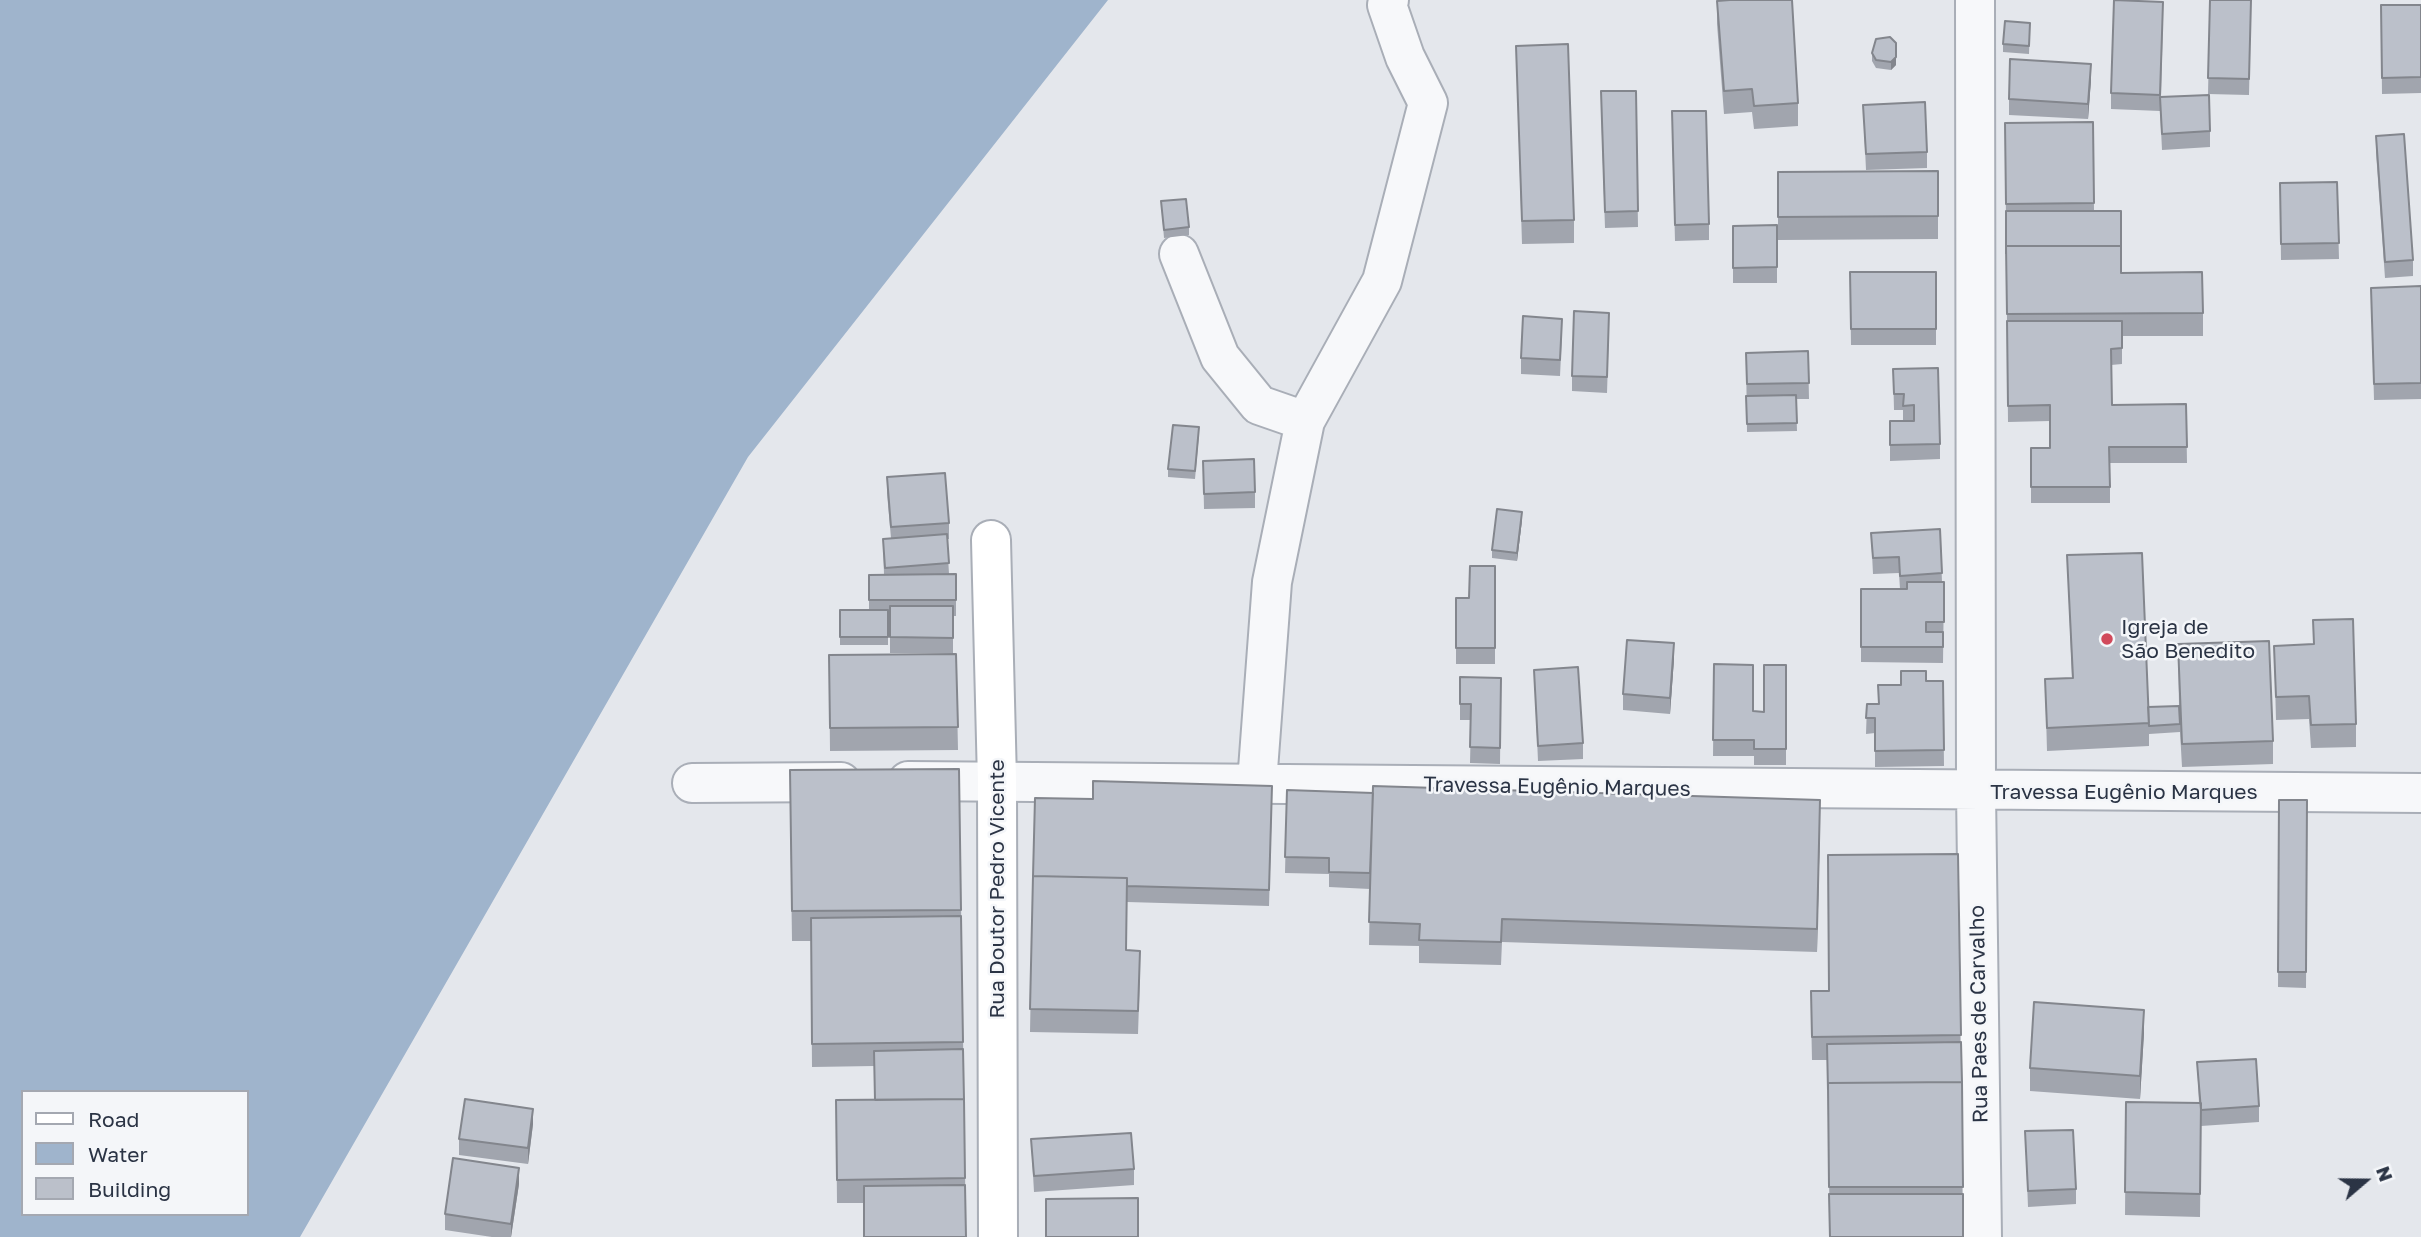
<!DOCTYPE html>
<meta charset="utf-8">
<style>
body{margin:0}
#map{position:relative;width:2421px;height:1237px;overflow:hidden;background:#e4e7ec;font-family:"Golos Text",sans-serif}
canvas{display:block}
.legend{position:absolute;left:21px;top:1090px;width:228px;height:126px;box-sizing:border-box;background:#f4f6f9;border:2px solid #a4a8b1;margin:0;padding:9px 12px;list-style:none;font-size:21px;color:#2b3445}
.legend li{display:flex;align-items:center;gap:14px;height:35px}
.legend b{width:35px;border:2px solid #a4a8b1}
.north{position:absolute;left:2330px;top:1146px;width:70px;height:70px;-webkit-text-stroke:5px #f4f6f9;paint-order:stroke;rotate:70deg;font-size:19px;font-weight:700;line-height:28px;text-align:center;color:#2b3445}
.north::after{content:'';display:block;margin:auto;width:24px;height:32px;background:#2b3445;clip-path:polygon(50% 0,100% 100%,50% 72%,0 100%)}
</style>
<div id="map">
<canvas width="2421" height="1237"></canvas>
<ul class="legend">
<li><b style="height:9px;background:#fff"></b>Road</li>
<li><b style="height:19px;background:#9fb4cc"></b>Water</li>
<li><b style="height:19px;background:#bbc0ca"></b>Building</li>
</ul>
<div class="north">N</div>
</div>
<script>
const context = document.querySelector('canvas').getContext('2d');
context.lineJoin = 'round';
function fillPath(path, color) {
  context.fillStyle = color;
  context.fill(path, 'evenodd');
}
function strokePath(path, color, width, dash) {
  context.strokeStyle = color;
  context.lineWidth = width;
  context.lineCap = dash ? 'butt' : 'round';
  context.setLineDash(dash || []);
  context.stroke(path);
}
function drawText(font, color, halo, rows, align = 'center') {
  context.font = font + ' "Golos Text",sans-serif';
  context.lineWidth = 5;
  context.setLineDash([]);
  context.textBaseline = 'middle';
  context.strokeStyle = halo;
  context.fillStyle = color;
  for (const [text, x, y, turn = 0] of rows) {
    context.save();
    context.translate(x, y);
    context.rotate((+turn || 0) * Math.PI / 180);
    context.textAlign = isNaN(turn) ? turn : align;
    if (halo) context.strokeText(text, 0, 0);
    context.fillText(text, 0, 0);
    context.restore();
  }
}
fillPath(new Path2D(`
 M0 0H1108L748 457 300 1237H0ZM23 1092H247V1214H23Z`), '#9fb4cc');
const street = new Path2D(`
 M1975 0 1976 792 1982 1237
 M1179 254 1220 357 1259 405 1305 421
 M908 781 2421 793
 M692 783 841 782
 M1257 783 1272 582 1305 421 1382 281 1428 103 1405 57 1387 5 1389 0`);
const secondary = new Path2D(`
 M991 540 997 781 998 1237`);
strokePath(street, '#a9aeb7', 42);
strokePath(secondary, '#a9aeb7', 42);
strokePath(street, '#f7f8fa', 38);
strokePath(secondary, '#fff', 38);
fillPath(new Path2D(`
 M2210 0H2251L2249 95 2208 94Z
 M1717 1 1798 103V126L1754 129 1752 112 1724 114 1717 24Z
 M2381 5H2421V93L2382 94Z
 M2163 17 2161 97 2210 131V147L2162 150 2160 109V111L2111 109V93Z
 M2030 23 2029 54 2003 52V44Z
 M1876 39 1896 65 1891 70 1876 68 1872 61V53Z
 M1516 46 1574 220V243L1522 244Z
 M2091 80 2088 119 2009 115V99Z
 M1636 91 1638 227 1605 228 1601 107Z
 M1863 105 1927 152V168L1866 170Z
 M2093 122 2094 211 2121 273 2203 313V336H2122V364L2111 365 2112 405 2186 404 2187 463H2110V503H2031V448H2050V421L2008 422 2005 123Z
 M1672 127 1709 224V240L1675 241Z
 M2376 136 2413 260V276L2385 278 2376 152Z
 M1938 171V239L1778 240V172Z
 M2337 182 2339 259 2281 260 2280 183Z
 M1161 201 1189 227V235L1164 238Z
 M1777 225V283H1733V226Z
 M1850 272H1936V345H1851Z
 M2421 286V399L2374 400 2371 288Z
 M1609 329 1607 393 1572 391V376Z
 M1562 334 1560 376 1521 374V358Z
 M1808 351 1809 399H1796L1797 431 1747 432 1746 353Z
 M1893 369 1940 444V459L1890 461V421H1903V410H1894Z
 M1199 435 1195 479 1168 477V469Z
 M1203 461 1255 492V508L1204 509Z
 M887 477 949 523V539H947L949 574H956V616H953V653H890V616H888V645H840V610H869V575H884L883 539 891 538 887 493Z
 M1522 520 1517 561 1492 558V550Z
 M1940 529 1942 582H1944L1943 663 1861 662V589H1900L1899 573 1873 574 1871 533Z
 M2067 555 2148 707 2179 706 2178 644 2273 741V764L2182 767 2180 731V732L2149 734V746L2047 751 2045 679 2072 678Z
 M1495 566V664H1456V598H1469Z
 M2313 620 2356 724V747L2311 748 2309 719 2276 720 2274 646 2313 644Z
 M956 654 958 750 830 751 829 655Z
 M1674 659 1670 714 1623 710V694Z
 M1714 664 1753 711 1764 712 1786 665V765H1754V756H1713Z
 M1534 670 1583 743V759L1538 761Z
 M1460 677 1501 678 1500 764 1470 763 1471 720H1460Z
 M1926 681H1943L1944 766 1875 767V733L1866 734 1867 704H1878L1901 685Z
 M959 769 966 1237 864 1203H837L836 1100H874V1066L812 1067 811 941H792L790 799Z
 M1287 790 1820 823 1817 952 1502 942 1501 965 1419 963V946L1369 945 1370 889 1329 887V874L1285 873Z
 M2279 800H2307L2306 988 2278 987Z
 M1272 802 1269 906 1127 902 1126 950 1140 974 1138 1034 1030 1032 1033 876Z
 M1958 854 1963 1237H1830L1827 1060H1812L1811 1014 1829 991Z
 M2144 1033 2140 1099 2030 1091V1068Z
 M2197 1062 2259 1106V1122L2201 1126 2200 1217 2125 1215 2126 1102 2199 1103Z
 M533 1124 528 1164 459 1155V1139Z
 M2025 1131 2076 1189V1204L2028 1207Z
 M1031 1139 1134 1169V1185L1034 1192Z
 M519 1184 511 1237H492L445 1230V1214Z`), '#a1a5ae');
fillPath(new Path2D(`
 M1896 57V65L1891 70V62Z
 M2091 64V80L2088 119V104Z
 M1522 512V520L1517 561V553Z
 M1674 643V659L1670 714V698Z
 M1820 800V823L1817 952V929Z
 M2144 1010V1033L2140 1099V1076Z
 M533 1109V1124L528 1164V1148Z
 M519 1168V1184L511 1237V1224Z`), '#83868d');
const building = new Path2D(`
 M1730 0H1792L1798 103 1754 106 1752 89 1724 91 1717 1Z
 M2114 0 2163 2 2160 95 2111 93Z
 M2210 0H2251L2249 79 2208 78Z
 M2381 5H2421V77L2382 78Z
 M2005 21 2030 23 2029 46 2003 44Z
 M1890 37 1896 43V57L1891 62 1876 60 1872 53 1876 39Z
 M1568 44 1574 220 1522 221 1516 46Z
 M2010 59 2091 64 2088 104 2009 99Z
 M1601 91H1636L1638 211 1605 212Z
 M2209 95 2210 131 2162 134 2160 97Z
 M1925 102 1927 152 1866 154 1863 105Z
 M1672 111H1706L1709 224 1675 225Z
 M2093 122 2094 203 2006 204 2005 123Z
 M2404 134 2413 260 2385 262 2376 136Z
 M1938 171V216L1778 217V172Z
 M2337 182 2339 243 2281 244 2280 183Z
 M1186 199 1189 227 1164 230 1161 201Z
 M2006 211H2121V246H2006V254Z
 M1777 225V267L1733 268V226Z
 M2006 246H2121V273L2202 272 2203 313 2007 314Z
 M1850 272H1936V329H1851Z
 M2421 286V383L2374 384 2371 288Z
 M1574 311 1609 313 1607 377 1572 376Z
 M1523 316 1562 319 1560 360 1521 358Z
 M2007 321H2122V348L2111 349 2112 405 2186 404 2187 447H2109L2110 487H2031V448H2050V405L2008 406Z
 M1808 351 1809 383 1747 384 1746 353Z
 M1938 368 1940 444 1890 445V421H1914V405L1903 406 1904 394H1894L1893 369Z
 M1796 395 1797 423 1747 424 1746 396Z
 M1173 425 1199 427 1195 471 1168 469Z
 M1254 459 1255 492 1204 494 1203 461Z
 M945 473 949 523 891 527 887 477Z
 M1497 509 1522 512 1517 553 1492 550Z
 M1940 529 1942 573 1900 576 1899 557 1873 558 1871 533Z
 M947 534 949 563 885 568 883 539Z
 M2142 553 2149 723 2047 728 2045 679 2073 678 2067 555Z
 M1470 566H1495V648H1456V598H1469Z
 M956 574V600H869V575Z
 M1907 582H1944V622H1926V632H1943V647H1861V589H1907Z
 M890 606H953V638L890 637Z
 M840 610H888V637H840Z
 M2353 619 2356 724 2311 725 2309 696 2276 697 2274 646 2314 644 2313 620Z
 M1627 640 1674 643 1670 698 1623 694Z
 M2269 641 2273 741 2182 744 2178 644Z
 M956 654 958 727 830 728 829 655Z
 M1714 664 1753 665V711L1764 712V665H1786V749H1754V740H1713Z
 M1578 667 1583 743 1538 746 1534 670Z
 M1901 671H1926V681H1943L1944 750 1875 751V718H1866L1867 704H1879L1878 685H1901Z
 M1460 677 1501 678 1500 748 1470 747 1471 704H1460Z
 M2179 706 2180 724 2149 726 2148 707Z
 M959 769 961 910 792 911 790 770Z
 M1093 781 1272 786 1269 890 1127 886V878L1033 876 1035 798 1093 799Z
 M1373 786 1820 800 1817 929 1502 919 1501 942 1419 940 1420 924 1369 922Z
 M1287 790 1373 793 1370 873 1329 872V858L1285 857Z
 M2279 800H2307L2306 972H2278Z
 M1958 854 1961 1035 1812 1037 1811 991H1829L1828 855Z
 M1033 876 1127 878 1126 950 1140 951 1138 1011 1030 1009Z
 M961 916 963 1042 812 1044 811 918Z
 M2034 1002 2144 1010 2140 1076 2030 1068Z
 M1961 1042 1962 1082 1828 1083V1090L1827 1044Z
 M963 1049 964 1099 875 1100 874 1051Z
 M2256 1059 2259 1106 2201 1110 2197 1062Z
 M1962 1082 1963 1187H1829L1828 1083Z
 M465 1099 533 1109 528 1148 459 1139Z
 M964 1099 965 1178 837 1180 836 1100Z
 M2126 1102 2201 1103 2200 1194 2125 1192Z
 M2073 1130 2076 1189 2028 1191 2025 1131Z
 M1131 1133 1134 1169 1034 1176 1031 1139Z
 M453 1158 519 1168 511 1224 445 1214Z
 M965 1185 966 1237H864V1186Z
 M1829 1194H1963V1237H1830Z
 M1138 1198V1237H1046V1199Z`);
fillPath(building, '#bbc0ca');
strokePath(building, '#83868d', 2);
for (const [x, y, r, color] of [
 [2107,639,7,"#d1495b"]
]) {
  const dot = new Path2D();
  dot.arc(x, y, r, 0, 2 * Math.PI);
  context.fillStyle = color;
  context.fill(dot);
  strokePath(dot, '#f4f6f9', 2.5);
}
drawText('21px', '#2b3445', '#f4f6f9', [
 ["Igreja de",2121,627],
 ["São Benedito",2121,651]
], 'left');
drawText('21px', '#2b3445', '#f4f6f9', [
 ["Travessa Eugênio Marques",1557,787,1],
 ["Travessa Eugênio Marques",2124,792],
 ["Rua Doutor Pedro Vicente",997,889,-90],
 ["Rua Paes de Carvalho",1979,1014,-91]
]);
</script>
